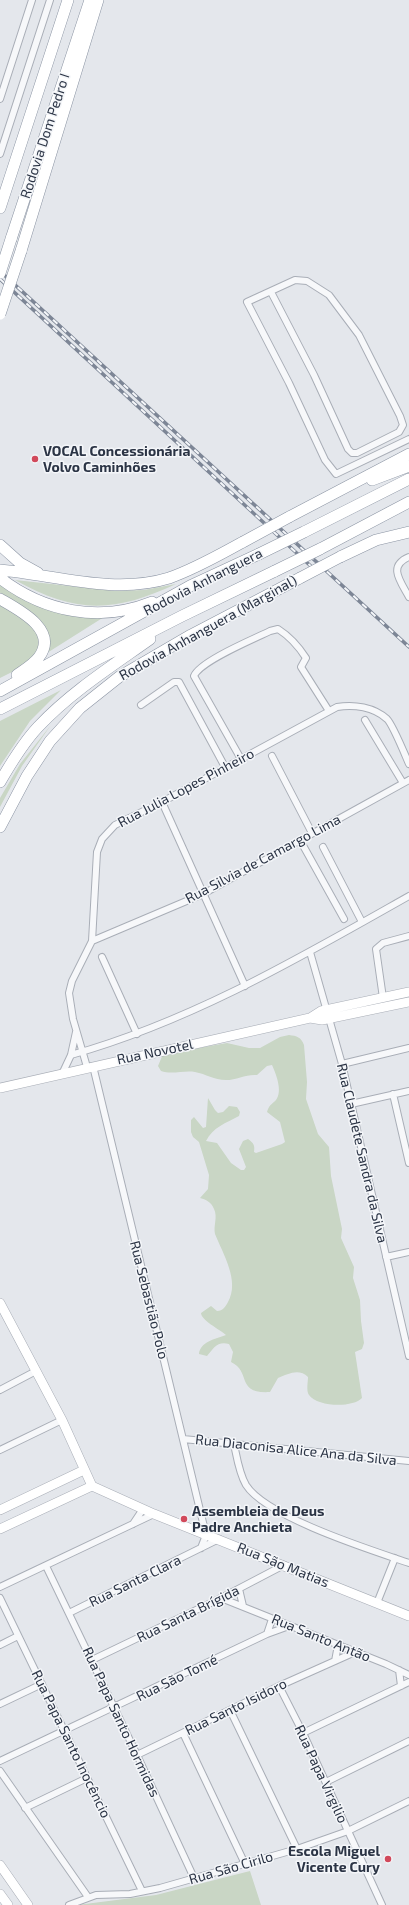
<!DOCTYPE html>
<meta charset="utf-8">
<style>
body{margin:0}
canvas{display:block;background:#e4e7ec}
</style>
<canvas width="409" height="1905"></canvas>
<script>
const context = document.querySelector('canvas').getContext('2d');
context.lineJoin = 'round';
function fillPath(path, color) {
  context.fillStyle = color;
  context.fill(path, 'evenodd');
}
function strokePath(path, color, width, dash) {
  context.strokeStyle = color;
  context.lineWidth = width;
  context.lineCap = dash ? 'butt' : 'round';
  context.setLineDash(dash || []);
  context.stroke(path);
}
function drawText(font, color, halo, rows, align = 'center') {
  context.font = font + ' "Exo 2",sans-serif';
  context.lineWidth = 3;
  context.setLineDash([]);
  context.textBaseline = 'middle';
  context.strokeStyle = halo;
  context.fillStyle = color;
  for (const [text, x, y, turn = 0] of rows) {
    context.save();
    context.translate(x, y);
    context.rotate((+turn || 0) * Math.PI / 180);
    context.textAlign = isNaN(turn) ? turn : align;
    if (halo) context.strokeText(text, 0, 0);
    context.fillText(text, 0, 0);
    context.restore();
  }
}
fillPath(new Path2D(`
 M15 580 115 591 144 590 176 584C114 613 75 614 15 580Z
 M0 585C36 607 61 618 104 617L47 653C56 622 24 606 0 593Z
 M0 603 30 623 41 639 36 656 18 669 0 678Z
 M61 690 30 721 0 766V721Z
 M51 725 22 766 0 807V798L20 764Z
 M289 1035C297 1036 301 1037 304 1045L307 1082 306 1099 318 1134 329 1147 331 1176 342 1229 341 1238 354 1267 353 1278 360 1300 361 1321 364 1343 362 1349 355 1352 362 1398C353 1408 317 1407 309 1395 306 1391 308 1382 308 1377 299 1368 288 1374 278 1378L270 1392C235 1394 252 1372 231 1362L233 1352 229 1344C217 1341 214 1348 207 1356L199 1354C200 1342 215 1339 226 1335 219 1329 201 1320 201 1313L211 1306 217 1311C223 1311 226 1306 228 1302 240 1281 223 1254 215 1234 213 1226 218 1217 214 1209 211 1202 207 1200 200 1198L208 1189 209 1175 199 1142 193 1137 191 1132V1120L194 1117 203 1128 206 1127 208 1098 215 1110 218 1113 223 1112 229 1106 237 1107 240 1112 239 1116C226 1123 213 1127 206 1141L217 1143 231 1163 241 1170H244L246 1167 239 1149 243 1141 248 1139C254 1143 255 1146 254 1152L256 1153 282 1144 285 1142 280 1122 267 1112C269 1105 271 1105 276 1100 283 1091 276 1074 272 1065L267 1066 257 1075C246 1074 237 1080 226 1080 214 1080 206 1074 195 1072 184 1070 172 1075 161 1071L158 1066 163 1054 227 1043 249 1048H260L280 1037Z
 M250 1871 261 1905H77L156 1895Z`), '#c9d6c5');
const street = new Path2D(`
 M0 99 32 0
 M0 154 50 0
 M271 292 314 375 348 449 352 453H357L399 432 403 425 400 416 359 335 329 295 307 281 295 280 247 302 289 383 325 460 336 474 409 439
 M409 557C387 566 401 582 409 597
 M141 705 174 682H179L225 767
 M365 720 403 783
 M272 756 312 833
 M241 759 194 676C200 661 254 639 270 631L278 629C289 636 299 647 306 658L301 667 329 711
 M162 802 245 986
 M300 840 344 919
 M323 847 362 922
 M92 941 203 894 409 780
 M310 952 342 1064 409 1356
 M102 957 137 1034
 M383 998 376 949 383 943 409 936
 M71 1055C192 1021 301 957 409 896
 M342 1064 409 1048
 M93 1066 206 1535 201 1548
 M87 1067 73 1019 69 993 72 981 92 941 97 852 102 839 115 825 162 802 337 707C354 704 374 707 387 719 393 725 405 755 409 764
 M63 1072 71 1055 76 1032
 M393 1094 409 1163
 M351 1104 409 1091
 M386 1257 409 1252
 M0 1390 36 1371
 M183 1439 409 1461
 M234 1444C237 1458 239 1473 246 1485 266 1517 371 1550 409 1563
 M0 1450 62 1420
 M133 1524 143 1509
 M46 1566 137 1755 194 1878
 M0 1587 154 1514
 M239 1589 243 1606
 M0 1598 142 1891
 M221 1598 386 1664 409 1675
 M377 1603 395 1558
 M69 1613 219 1539
 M267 1634 272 1619
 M0 1645 18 1636
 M92 1660 221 1598 284 1565
 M335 1661 338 1645
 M399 1670 401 1686
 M279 1686 303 1733 382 1905
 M0 1704 42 1684
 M230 1710 297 1849
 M183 1733 245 1864
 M303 1733 409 1682
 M137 1755 279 1686 355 1652
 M0 1761 267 1634 289 1626
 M0 1771 88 1897
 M326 1782 409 1741
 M25 1808 87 1778
 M69 1905 96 1895 130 1894 160 1888 297 1849 348 1831 409 1801`);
const secondary = new Path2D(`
 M310 1018 322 1020 409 1002
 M0 1088 310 1018 321 1011 409 992
 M0 1303 62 1420 92 1486
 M92 1486 154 1514 409 1616
 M0 1510 84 1470
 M0 1529 92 1486
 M0 1865 28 1905
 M0 1894 8 1905`);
const highway = new Path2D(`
 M0 208 68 0
 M11 239 90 0
 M21 251 98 0
 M372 480 409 466
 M289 517 409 454
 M304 532 409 479
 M0 545 20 563 38 573
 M320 549 409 502
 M340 557 376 540 409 532
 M0 570C55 575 114 595 169 578 195 569 219 555 243 542
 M0 578C44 612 100 623 152 602
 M0 599C19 610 59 630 39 657 34 664 24 670 17 675
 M0 691 190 586 259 554
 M0 709 182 616 275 571
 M0 782C11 763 23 743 38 727 71 692 112 666 150 639
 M0 827 27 776 50 741 80 708 119 677 191 635 300 578`);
strokePath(street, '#a9aeb7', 8);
strokePath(secondary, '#a9aeb7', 10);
strokePath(highway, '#8b94a3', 12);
strokePath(street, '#f7f8fa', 6);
strokePath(secondary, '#fff', 9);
strokePath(highway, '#fff', 11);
const rail = new Path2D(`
 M0 271 409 647
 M0 279 315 570`);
strokePath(rail, '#7d8696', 3.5);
strokePath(rail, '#f4f6f9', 2, [6]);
const highwayBridge = new Path2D(`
 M0 273 11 239
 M0 314 21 251
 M243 542 289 517
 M259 554 304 532
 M275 571 320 549
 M300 578 340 557`);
strokePath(highwayBridge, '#8b94a3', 12, []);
strokePath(highwayBridge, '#fff', 11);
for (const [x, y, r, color] of [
 [35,459,4,"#d1495b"],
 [184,1519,4,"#d1495b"],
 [388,1859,4,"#d1495b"]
]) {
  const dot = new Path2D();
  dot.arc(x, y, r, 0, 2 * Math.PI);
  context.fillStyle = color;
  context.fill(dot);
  strokePath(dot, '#f4f6f9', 1.5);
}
drawText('14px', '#2b3445', '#f4f6f9', [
 ["Rodovia Dom Pedro I",45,136,-72],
 ["Rodovia Anhanguera",203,582,-27],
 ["Rodovia Anhanguera (Marginal)",208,628,-29],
 ["Rua Julia Lopes Pinheiro",186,788,-28],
 ["Rua Silvia de Camargo Lima",263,859,-28],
 ["Rua Novotel",155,1052,-12],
 ["Rua Claudete Sandra da Silva",362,1153,77],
 ["Rua Sebastião Polo",149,1300,76],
 ["Rua Diaconisa Alice Ana da Silva",296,1450,6],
 ["Rua São Matias",283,1565,22],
 ["Rua Santa Clara",135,1581,-26],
 ["Rua Santa Brígida",188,1614,-26],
 ["Rua Santo Antão",321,1638,22],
 ["Rua São Tomé",177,1678,-26],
 ["Rua Santo Isidoro",236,1707,-26],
 ["Rua Papa Santo Hormidas",121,1722,65],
 ["Rua Papa Santo Inocêncio",71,1744,64],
 ["Rua Papa Virgilio",321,1774,65],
 ["Rua São Cirilo",231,1868,-16]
]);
drawText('bold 14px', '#2b3445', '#f4f6f9', [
 ["VOCAL Concessionária",43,451],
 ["Volvo Caminhões",43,467],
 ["Assembleia de Deus",192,1511],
 ["Padre Anchieta",192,1527],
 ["Escola Miguel",380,1851,"right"],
 ["Vicente Cury",380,1867,"right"]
], 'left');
</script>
